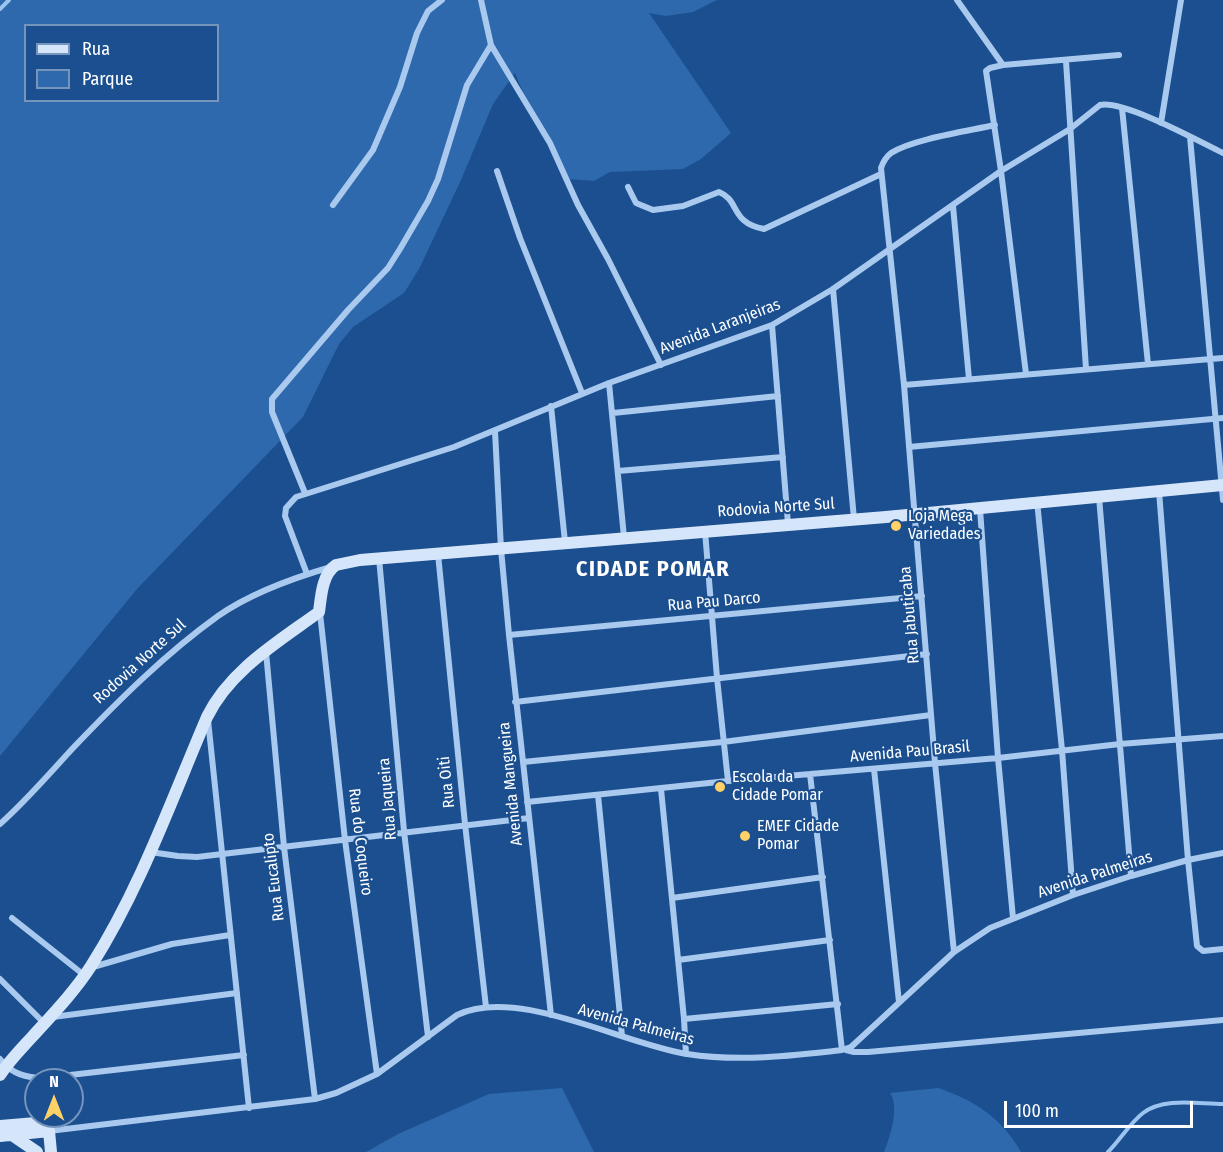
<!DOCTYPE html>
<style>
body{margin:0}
#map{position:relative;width:1223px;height:1152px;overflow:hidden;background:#1b4f8f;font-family:"Fira Sans Condensed",sans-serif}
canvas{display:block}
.legend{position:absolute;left:24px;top:24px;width:195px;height:78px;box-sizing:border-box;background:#1b4f8f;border:2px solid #7695bc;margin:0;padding:8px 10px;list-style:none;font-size:18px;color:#fff}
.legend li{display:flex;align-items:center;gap:12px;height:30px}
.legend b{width:30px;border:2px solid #7695bc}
.north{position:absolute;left:24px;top:1068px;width:60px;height:60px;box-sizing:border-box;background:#1b4f8f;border:2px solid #7695bc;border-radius:50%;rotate:0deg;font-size:16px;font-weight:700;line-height:24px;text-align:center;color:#fff}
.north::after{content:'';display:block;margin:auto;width:21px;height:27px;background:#ffd166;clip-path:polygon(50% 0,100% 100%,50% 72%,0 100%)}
.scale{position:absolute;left:1004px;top:1101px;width:189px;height:27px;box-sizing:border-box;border:3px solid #fff;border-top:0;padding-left:8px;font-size:18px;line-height:21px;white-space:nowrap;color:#fff;-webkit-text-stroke:4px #1b4f8f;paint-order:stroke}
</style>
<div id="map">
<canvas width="1223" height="1152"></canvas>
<ul class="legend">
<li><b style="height:8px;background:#d6e6fa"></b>Rua</li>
<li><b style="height:16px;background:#2e69ad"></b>Parque</li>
</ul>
<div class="north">N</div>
<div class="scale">100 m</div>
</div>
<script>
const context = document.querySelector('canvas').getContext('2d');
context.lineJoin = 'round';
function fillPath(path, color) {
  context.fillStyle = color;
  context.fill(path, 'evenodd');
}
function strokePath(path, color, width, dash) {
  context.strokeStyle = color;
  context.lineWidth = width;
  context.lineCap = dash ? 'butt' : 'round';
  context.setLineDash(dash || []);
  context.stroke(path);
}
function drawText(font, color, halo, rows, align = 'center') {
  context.font = font + ' "Fira Sans Condensed",sans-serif';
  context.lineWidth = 4.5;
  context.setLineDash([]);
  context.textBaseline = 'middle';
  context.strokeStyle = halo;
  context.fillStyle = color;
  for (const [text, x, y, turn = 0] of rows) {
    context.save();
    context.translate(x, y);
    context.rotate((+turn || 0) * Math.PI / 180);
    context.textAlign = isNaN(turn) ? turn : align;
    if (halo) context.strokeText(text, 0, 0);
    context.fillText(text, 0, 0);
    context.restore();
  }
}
fillPath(new Path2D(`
 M0 0H717L693 12 666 16 649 13 731 133 701 159 683 169 610 172 594 181 569 179 540 133 515 73 493 104 461 180 419 269 404 293 353 327 339 344 303 417 137 589 0 756ZM26 26H218V100H26Z
 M562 1088 594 1152H366L398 1134 489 1094Z
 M938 1088C974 1100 1002 1118 1021 1152H884C890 1137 900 1107 890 1093Z`), '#2e69ad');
strokePath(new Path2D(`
 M0 9 9 0
 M1108 1152C1120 1140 1130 1123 1143 1113 1164 1097 1198 1104 1223 1104`), '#9cc4f0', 4);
strokePath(new Path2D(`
 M481 0 491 45 550 143 578 205 608 259 661 365
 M957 0 1003 65
 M1066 61 1086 369
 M1122 108 1148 364
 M1161 123 1181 0
 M1190 137 1223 500
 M497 171 520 238 582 393
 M628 187 636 203 653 210 683 206 719 192C740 200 730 223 764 229L881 174
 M333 205 373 150 400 87 417 33 428 11 442 0
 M953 206 969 379
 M833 289 854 519
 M772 325 788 524
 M1026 374 1001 171 986 71 990 68 1003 65 1119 55
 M609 383 624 537
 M904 385 1223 358
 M551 406 565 542
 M613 413 778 396
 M495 431 501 549 509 635 551 1015
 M909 447 1223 418
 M618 471 783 457
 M1159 491 1188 860 1197 946 1203 951 1223 949
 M305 493 272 412V399L348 310 388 268 400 249 428 201 438 179 467 85 491 45
 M1099 497 1131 876
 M1037 501 1062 750 1073 895
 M980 509 998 758 1013 918
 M705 531 717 678 728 781
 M438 554 465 824 486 1007
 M379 558 404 831 428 1037
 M307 574 285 516 286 508 296 497 454 447 609 383 772 325 833 289 1001 171 1070 129 1100 105C1124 100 1198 141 1223 153
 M320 613 345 840 377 1074
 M509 635 922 596
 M266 652 284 847 315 1099
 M515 702 927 654
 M208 720 249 1108
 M523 762 723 742 931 715
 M874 769 899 1002
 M810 774 842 1050
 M661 789 684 1019 686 1054
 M598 795 622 1036
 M527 802 728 781 998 758 1120 744 1223 736
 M0 824C26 801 49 774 73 748 118 701 165 654 218 616 251 593 293 578 331 567
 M150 852 178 856 197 857 529 818
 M672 898 823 877
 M12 918 84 975
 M954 952 935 763 904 385 881 168C883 162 886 157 891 153 913 139 968 131 995 125
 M678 960 830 940
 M93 967 172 944 230 935
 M0 979 44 1023
 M53 1017 237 993
 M684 1019 838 1004
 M846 1050 854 1052H868L1223 1020
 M0 1059C12 1074 26 1078 44 1078L244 1055
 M49 1131 315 1099 336 1093 377 1074 457 1015C518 986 622 1044 687 1054 738 1062 791 1056 842 1050L851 1047 954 952 990 928 1073 895 1131 876 1188 860 1223 853`), '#a9c9ee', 6);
strokePath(new Path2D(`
 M0 1075C9 1061 21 1049 32 1037 52 1015 75 991 91 966 140 889 171 801 207 717 230 670 278 642 319 612 321 597 322 574 336 565L360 560 886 517 1223 485
 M0 1126 36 1123 49 1131
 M49 1131 51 1152
 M12 1135 37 1152
 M0 1136 49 1131`), '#d6e6fa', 12);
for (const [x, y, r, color] of [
 [896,526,6,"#ffd166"],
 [720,787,6,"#ffd166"],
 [745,836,6,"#ffd166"]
]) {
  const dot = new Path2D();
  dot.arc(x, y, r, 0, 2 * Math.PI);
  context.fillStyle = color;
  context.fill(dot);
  strokePath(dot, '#1b4f8f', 2);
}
drawText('16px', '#fff', '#1b4f8f', [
 ["Avenida Laranjeiras",720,327,-21],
 ["Rodovia Norte Sul",776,508,-4],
 ["Rua Pau Darco",714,602,-5],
 ["Rua Jabuticaba",910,615,-95],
 ["Rodovia Norte Sul",140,662,-42],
 ["Avenida Pau Brasil",910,752,-5],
 ["Rua Oiti",447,782,-96],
 ["Avenida Mangueira",511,784,-96],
 ["Rua Jaqueira",388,799,-95],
 ["Rua do Coqueiro",360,842,83],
 ["Avenida Palmeiras",1095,875,-18],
 ["Rua Eucalipto",274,877,-97],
 ["Avenida Palmeiras",636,1025,15]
]);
drawText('16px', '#fff', '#1b4f8f', [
 ["Loja Mega",908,517],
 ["Variedades",908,535],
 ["Escola da",732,778],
 ["Cidade Pomar",732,796],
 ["EMEF Cidade",757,827],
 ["Pomar",757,845]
], 'left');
context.letterSpacing = '1.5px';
drawText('bold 22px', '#fff', '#1b4f8f', [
 ["CIDADE POMAR",653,570]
]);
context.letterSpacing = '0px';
</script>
